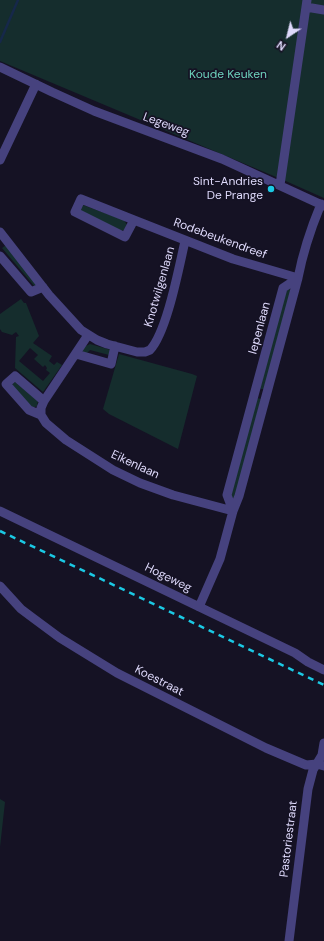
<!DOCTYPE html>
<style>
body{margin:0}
#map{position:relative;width:324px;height:941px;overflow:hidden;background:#151224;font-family:"DM Sans",sans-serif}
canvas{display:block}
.north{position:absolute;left:268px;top:16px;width:40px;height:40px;-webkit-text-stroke:3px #151224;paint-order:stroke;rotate:215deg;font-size:11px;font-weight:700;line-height:16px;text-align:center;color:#ded9fb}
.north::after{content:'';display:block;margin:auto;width:14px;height:18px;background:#ded9fb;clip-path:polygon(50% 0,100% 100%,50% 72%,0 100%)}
</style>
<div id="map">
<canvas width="324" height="941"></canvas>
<div class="north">N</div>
</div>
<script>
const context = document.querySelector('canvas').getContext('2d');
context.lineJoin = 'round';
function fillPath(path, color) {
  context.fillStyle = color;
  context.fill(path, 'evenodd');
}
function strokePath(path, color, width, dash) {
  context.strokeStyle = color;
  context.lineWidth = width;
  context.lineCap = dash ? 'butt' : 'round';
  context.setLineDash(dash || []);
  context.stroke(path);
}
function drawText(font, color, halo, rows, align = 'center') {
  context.font = font + ' "DM Sans",sans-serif';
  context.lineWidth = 3.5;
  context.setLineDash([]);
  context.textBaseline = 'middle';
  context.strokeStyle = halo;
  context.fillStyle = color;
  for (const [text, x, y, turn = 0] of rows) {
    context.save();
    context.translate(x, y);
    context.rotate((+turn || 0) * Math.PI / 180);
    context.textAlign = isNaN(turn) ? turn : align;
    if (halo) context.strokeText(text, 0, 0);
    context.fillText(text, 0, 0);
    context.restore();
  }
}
fillPath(new Path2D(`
 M0 0H324V198L288 182 0 61Z
 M83 205 124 220 127 225 124 230 121 231 81 211 80 207Z
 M6 245 37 285 35 287 2 248Z
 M289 289 291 290 264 389H261L260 388 285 292Z
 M21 299 24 303H26L39 336 33 343 52 356 49 361 54 365 57 362 62 365 43 392 15 368 16 337 19 336 16 332 12 335 2 332 0 329V314ZM30 348 38 355 34 359 43 367 45 365 47 368 46 370 50 373 43 381 19 361Z
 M90 344 111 350 109 355 90 350 86 354 83 353 82 350 84 347Z
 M119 354 192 374 197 376 178 449 109 414 103 409Z
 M14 381 38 401 37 406 33 408 31 407 12 386Z
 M257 398 261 399 236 496 233 499 231 498 230 495Z
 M0 799 5 802 0 847Z`), '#152d2d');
strokePath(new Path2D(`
 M0 42 18 0`), '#16284a', 2.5);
strokePath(new Path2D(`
 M306 7 324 10
 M0 67 52 92 94 111 222 159 324 206
 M0 160 36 84
 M280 185 307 0
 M81 199 134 220 125 237 75 212Z
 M134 220 233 259 298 278
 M0 232 49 295 81 330 97 340 107 344 137 352H145L150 350C167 332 179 267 185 241
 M0 256 31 292 43 287
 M76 354 111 364 115 346
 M44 401 15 376 6 384 29 410 41 415 46 423 66 440 113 470 140 483 173 495 233 511
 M41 415V408L44 401 88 335
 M0 511 295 653 308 662 324 670
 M233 511 227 495 283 288 298 278
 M0 586 21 609 33 618 60 638 117 673 266 748 306 765 317 764 324 766
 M199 607 220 559 233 511 239 496 298 278C303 252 311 228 321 204
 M289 941 308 789 313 770 322 755 324 743`), '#46427e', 9);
strokePath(new Path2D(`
 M0 531 324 685`), '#1bc9e4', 2.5, [6, 5]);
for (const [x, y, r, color] of [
 [271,189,4,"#1bc9e4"]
]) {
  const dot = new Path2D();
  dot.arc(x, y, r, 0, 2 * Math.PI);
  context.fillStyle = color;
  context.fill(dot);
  strokePath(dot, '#151224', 1.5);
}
drawText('12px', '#6dd3bd', '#151224', [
 ["Koude Keuken",228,75]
]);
drawText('12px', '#ded9fb', '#151224', [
 ["Legeweg",166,125,20],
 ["Rodebeukendreef",220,239,20],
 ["Knotwilgenlaan",160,287,-74],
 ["Iepenlaan",260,328,-75],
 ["Eikenlaan",135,465,25],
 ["Hogeweg",168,578,26],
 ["Koestraat",159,681,27],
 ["Pastoriestraat",289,839,-83]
]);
drawText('12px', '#ded9fb', '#151224', [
 ["Sint-Andries",263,182],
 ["De Prange",263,196]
], 'right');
</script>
